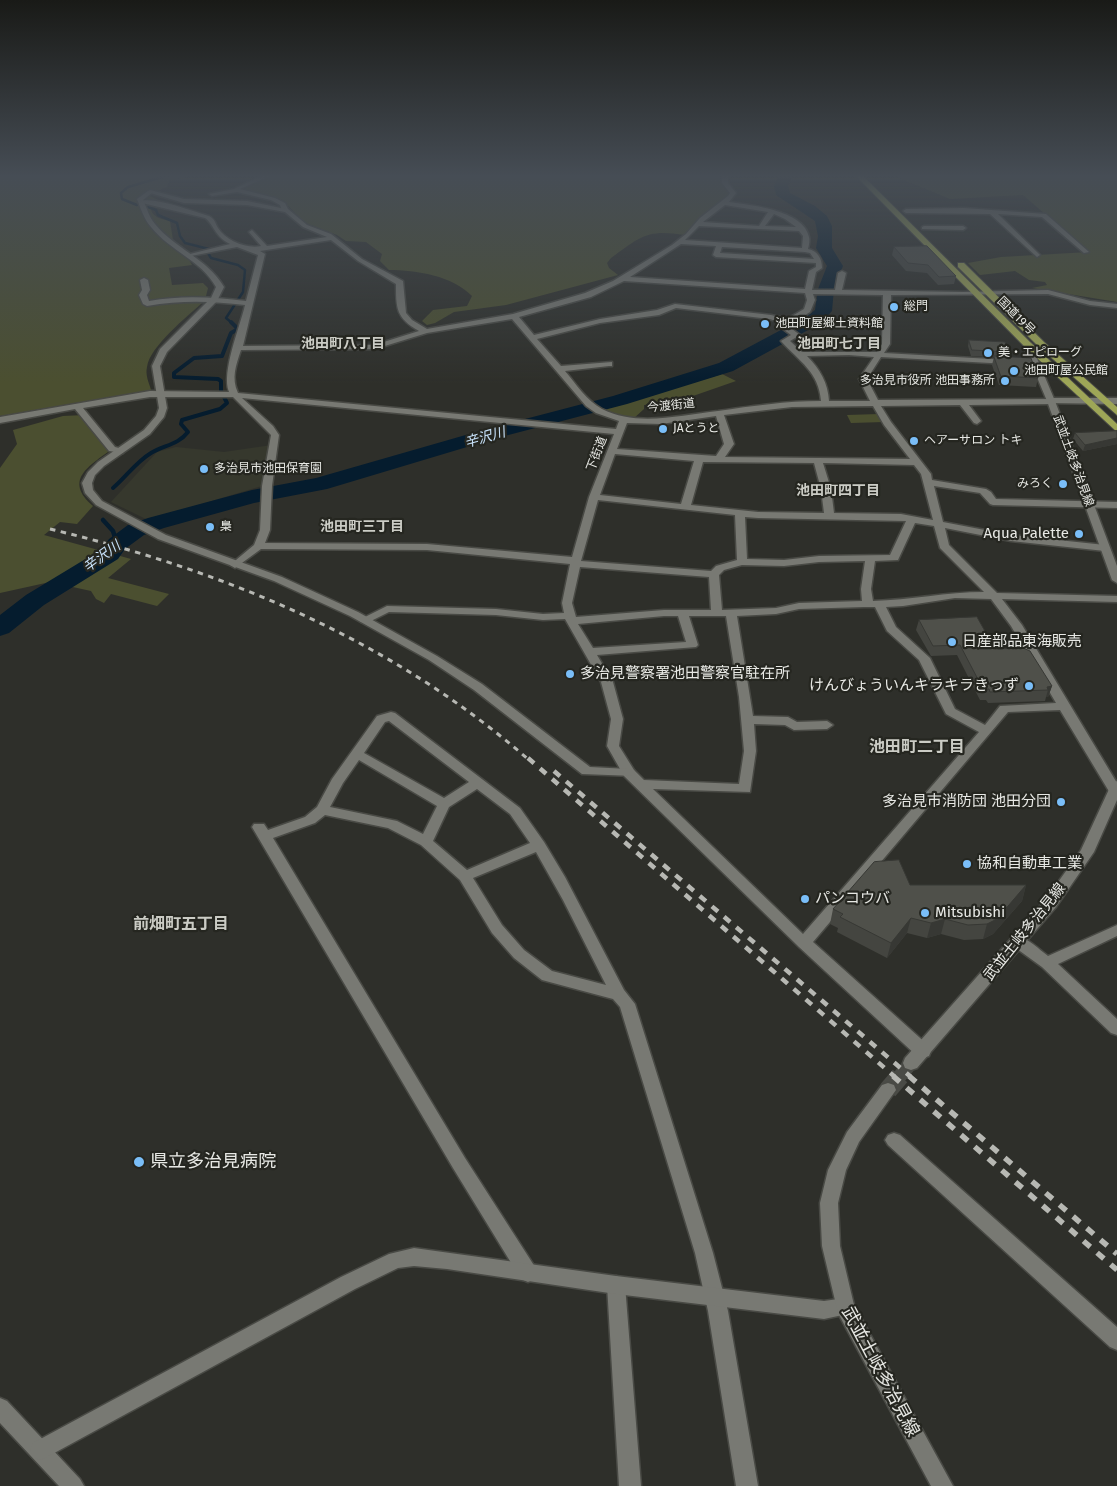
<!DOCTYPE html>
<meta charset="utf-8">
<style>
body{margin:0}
canvas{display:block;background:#2e2f2a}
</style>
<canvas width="1117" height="1486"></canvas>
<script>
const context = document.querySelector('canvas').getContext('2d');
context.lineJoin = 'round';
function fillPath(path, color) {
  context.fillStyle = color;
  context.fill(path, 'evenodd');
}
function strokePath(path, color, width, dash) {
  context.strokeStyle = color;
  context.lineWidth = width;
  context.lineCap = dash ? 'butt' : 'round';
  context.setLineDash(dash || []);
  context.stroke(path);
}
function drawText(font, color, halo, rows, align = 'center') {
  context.font = font + ' "Fira Sans","Noto Sans JP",sans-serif';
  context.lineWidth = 4.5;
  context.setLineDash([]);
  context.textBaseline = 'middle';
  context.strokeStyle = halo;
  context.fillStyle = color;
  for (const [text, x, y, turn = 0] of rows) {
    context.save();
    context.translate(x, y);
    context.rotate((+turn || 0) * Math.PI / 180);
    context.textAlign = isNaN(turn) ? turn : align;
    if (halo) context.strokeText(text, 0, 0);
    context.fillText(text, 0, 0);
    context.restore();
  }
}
fillPath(new Path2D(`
 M272 445 265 485 148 520 111 502 157 452 176 447 224 452Z`), '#36382d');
fillPath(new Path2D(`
 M0 175H193L169 181 167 187 148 195 158 200 150 205C151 217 160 219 170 221L173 240 182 246 192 265 169 268 172 285 203 283 208 288 206 296 147 304 143 295 146 288 148 287V279H141L143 291 140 296 143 304 203 302C187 317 150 346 147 367 145 375 149 383 151 390L0 416Z
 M274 175H720L721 184 730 193 723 202 699 219 698 224 685 235C647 229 641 236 611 258L607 263 609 268 618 275 506 305 454 312 435 323 427 325 422 321 433 310 467 306 472 296C453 276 416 270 389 270L380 261 382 254 366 242 346 241 337 235 303 222 283 200 242 190 243 187Z
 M892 175H1117V302L1032 288 1047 285 1045 282 1029 280 1015 271 980 275 968 263 1001 257 1089 252 1023 195 950 199Z
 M722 374 736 381 670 404 644 405V409L633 419 602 409Z
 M879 414 884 422 851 423 847 415Z
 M85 415 112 449C89 466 63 480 93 506L77 524 60 522 44 535 131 559 108 578 169 594 157 606 111 594 104 603 96 599 91 591 50 582 0 593V468L17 444 13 430 63 416Z`), '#4b4f30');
strokePath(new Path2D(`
 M137 205 122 199 121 193 128 187 169 175
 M148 207 156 210 158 215 177 223 180 236 185 243 209 249
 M208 253 211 258 238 265 245 270 243 292 226 318 232 323`), '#051c2e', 2.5);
strokePath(new Path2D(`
 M113 488C126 477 136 462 151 453 164 445 178 445 188 432L181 424 182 420 220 409 227 403 221 391V381L218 379 174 377V373L194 358 222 356 231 333 238 329 231 322`), '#051c2e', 4);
strokePath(new Path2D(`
 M103 520 113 531 117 544`), '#051c2e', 4.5);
fillPath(new Path2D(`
 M779 175H793L788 186 790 193 815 206 827 216 832 226V248L843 266 834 289 832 311 821 323 733 371 627 404 497 438 327 489 254 503 164 528 144 535 125 549 118 559 44 605 9 633 0 636V615L26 595 102 549 109 539 128 525 148 518 252 490 316 478 483 430 613 396 719 363 809 315 815 310 818 289 827 266 816 248 818 236 815 221 776 195 774 186Z`), '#051c2e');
strokePath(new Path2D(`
 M899 1077 911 1063`), '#4a4b46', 14, [14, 8]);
strokePath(new Path2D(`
 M888 1090 900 1076`), '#4a4b46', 19, [19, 9]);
const minor = new Path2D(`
 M263 175H272L240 189 275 198 285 203 288 209 307 225 331 234 362 259 403 281 406 313 412 320 427 329 513 314 585 293 613 281 672 245 686 234 700 218 728 196 730 193 722 183V175H728V183L736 193 729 202C750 205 804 210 809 237 810 240 809 245 808 249 818 251 822 259 822 268L816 272 812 290H835L838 273 842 271 846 273 842 290 963 292 1048 290 1090 301 1117 304V308L1090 305 1048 294 891 295 890 344 884 353 1009 360 1013 362 1009 364 881 357 867 379 878 400 1054 399 1055 401 1051 404 969 405 981 421 977 424 974 423 960 405 881 406 891 422 931 474 932 480 986 489 991 492 996 499 1117 502V508L993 505 990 504 980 493 934 486 943 522 1011 535 1105 545 1110 548 1105 551 1011 541 945 528 949 545 997 593 1117 596V602L1002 599 1022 625 1117 783V794L1110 793 1060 710 1008 712 813 942 929 1046 931 1051 929 1056 923 1058 917 1056 799 947 624 776 607 746 611 719 601 682 565 619 543 620 496 615 389 612 369 622H361L359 620 387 606 496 609 543 614 564 613 562 603 570 564 427 550 261 549 235 568 230 565 254 545 260 530 262 486 271 435 233 397H150L83 408 115 447 123 449V453L109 451 75 409 0 423V417L150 391 229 392C221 372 240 327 245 305 212 301 181 300 147 306L143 304 139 295 142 290 140 280 144 278 148 280 150 290 147 295 149 301C182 295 213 297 246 301L258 255 237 247 186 257V255L230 244C215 237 213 223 205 218L138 202C151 195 194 212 209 216 215 219 215 223 218 228 226 241 247 249 261 246L249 232 252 230 267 246 327 237 303 227 285 212 247 205 184 203 147 192 150 190 184 199 247 201 281 208 280 205 271 200 237 192 212 196 209 194 234 189ZM725 205 768 212 759 226 703 222ZM774 214 785 219 796 227 765 226ZM699 226 799 231 803 236 802 248 685 240ZM331 240 358 261 396 284C396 308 396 318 419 331L374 345 243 346 265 254 260 251ZM681 244 716 246 713 255 716 257 816 263V267L809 271 805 289 630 277ZM722 247 805 252 810 253 814 259 720 253ZM624 281 805 293 807 300 804 309 787 319 771 315 675 304 657 310 600 319 534 335 519 317 591 297ZM813 294 883 295 882 344 877 352H802L790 341 800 335 788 326 810 312 815 300ZM676 308 770 319 782 323 779 326 791 335 781 341C799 361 819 372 821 401 786 401 752 406 718 411 681 415 637 427 602 409 587 401 576 384 565 371L609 366H612V362L561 366 537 339 600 323 659 315ZM512 319 586 406 596 413 619 421 616 429 238 393C231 378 236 365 241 350L375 349 427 333ZM849 355 874 357 859 379 870 401H829C828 383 820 369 807 356ZM242 398 614 434 589 497 572 557 427 544 265 543 270 530 272 486 279 435 273 426ZM873 406 884 425 910 459 725 457 734 444 724 415 792 407ZM716 416 724 444 716 456 617 449 627 423 661 424ZM615 454 694 461 681 504 600 495ZM703 462 814 463 821 489 824 513 758 512 691 505ZM823 463 914 465 921 474 933 520 901 514 834 513 831 489ZM598 500 735 515 737 560 716 566 711 571 581 561ZM745 517 758 518 906 521 890 555 819 556 784 560 747 559ZM915 523 934 526 940 548 984 592C947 592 910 600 873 601L871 589 875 561 898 560ZM865 561 861 589 862 601 799 603 776 608 722 610 719 575 724 570 742 565 784 566 819 562ZM580 567 709 577 711 610H664L576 617 572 603ZM955 598 991 599 1011 626 1056 703 1000 706 985 725 955 709 930 658 896 627 886 607 903 606ZM864 607H875L887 631 919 660 946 714 979 732 803 934 653 789 750 792 756 751 754 724 785 725 794 730 827 729 833 725 827 721 797 722 788 717 753 716 737 616 776 614 799 609ZM664 616H678L686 642 593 648 578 624ZM689 616H726L739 697 744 751 739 784 644 780 634 770 619 746 623 719 613 682 597 655 696 647 698 645Z
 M964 208 1046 214 1089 252 1084 253 1042 217 998 214 1039 254 1040 255 1037 257 990 214 906 213 903 211 906 209Z
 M924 226H963L966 228 963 230 922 229V227Z
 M391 712 395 713 520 808 544 842 565 877 624 990 635 1004 713 1253 728 1311 758 1486H736L708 1311 695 1253 620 1007 613 999 542 980 514 958 492 933 460 880 421 845 388 828 325 815 315 823 273 838 465 1158 535 1267 537 1273 535 1279 528 1282 521 1279 453 1168 252 827 254 824H264L268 830 305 817 317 807 332 779 377 716ZM389 721 469 782 444 798 364 753 385 722ZM359 760 437 806 423 834 397 821 330 807 343 783ZM477 789 510 814 530 843 467 870 433 841 449 807ZM536 852 563 900 606 985 552 971 524 950 502 925 473 878Z
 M1117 925V936L1058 964 1117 1019V1035L1111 1033 1042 967 1013 946 1011 942 1013 938C1025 934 1038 949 1048 956Z
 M894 1133 900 1135 1117 1327V1350L1110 1347 888 1145 885 1140 888 1135Z
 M616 1276 623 1279 625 1285 641 1486H619L607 1285 609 1279Z
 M0 1398 7 1401 80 1479 84 1486H59L0 1423Z`);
const tertiary = new Path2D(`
 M148 191 153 192 143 200C147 208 149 217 155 224 175 249 207 258 224 287L217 301 167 352 160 366 167 408 164 417 150 434 104 466 95 475 92 483 93 490 102 501 166 535 282 577 358 612 437 656 482 684 590 767 629 769 634 770 635 773 634 776 582 774 474 690 429 660 350 616 274 581 158 539 96 505 85 493 82 483 88 472 98 462 144 430 156 416 159 408 152 366 160 349 211 298 216 287C201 260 170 251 151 227 144 219 141 209 137 199Z
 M1051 398H1117V404L1048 403 1047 401Z
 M414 1248 616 1276 824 1301 845 1298 852 1301 855 1307 852 1313 824 1319 616 1294 447 1269 414 1266 398 1268 355 1289 47 1457 40 1460 33 1457 30 1450 33 1443 341 1277 389 1254Z`);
const secondary = new Path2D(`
 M1024 342 1031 344 1055 401 1117 566V583L1112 580 1047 401 1023 344Z
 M1117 781V800L1094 852 1056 907 917 1068 911 1070 905 1068 903 1063 905 1058 1046 899 1081 850 1111 785Z
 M888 1083 894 1085 896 1090 859 1142 846 1170 838 1203 840 1246 854 1305 953 1486H931L838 1313 822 1246 820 1203 828 1170 847 1132 882 1085Z`);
const trunk = new Path2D(`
 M855 175H862L1030 342 1117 424V432L1024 346Z
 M958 263H964L1044 342 1117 407V415L1038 346 958 267Z`);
strokePath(minor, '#494a45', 3);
strokePath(tertiary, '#494a45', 3);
strokePath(secondary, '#494a45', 3);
strokePath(trunk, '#494a45', 2);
fillPath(minor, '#787973');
fillPath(tertiary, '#787973');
fillPath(secondary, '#787973');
fillPath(trunk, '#9ea657');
strokePath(new Path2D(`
 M50 529C225 571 392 640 529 760`), '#b7b8b3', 3, [5.5, 5.5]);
strokePath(new Path2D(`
 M528 758 895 1077
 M554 771 911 1077`), '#b7b8b3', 4.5, [8, 8]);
strokePath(new Path2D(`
 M893 1076 1117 1270
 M909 1076 1117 1254`), '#b7b8b3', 5.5, [9, 9]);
fillPath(new Path2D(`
 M894 247 956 276 954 284 938 285 927 273 906 271 892 255Z
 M969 340 1008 352 1007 357 1038 378 1036 387 999 385 992 365 994 357 971 356 968 346Z
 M1117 431V444L1083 451 1073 439 1075 433Z
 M919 620 995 649 1052 686 1048 697H1046L1045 701 988 703 986 700H980L957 655 931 656 916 630Z
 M910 885H1026L1022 901 993 934 983 939 964 940 941 934 927 938 907 933 887 958 837 932 838 928 830 924 833 909Z`), '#444540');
fillPath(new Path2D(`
 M1117 438V444L1083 451 1085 445Z
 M1052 686 1048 697H1046L1048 690 1047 687Z
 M1026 885 1022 901 993 934 983 939 987 924Z
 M911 918 907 933 887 958 891 943Z
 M945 919 941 934 927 938 931 923Z`), '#373834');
const building = new Path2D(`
 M927 246 956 276 939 277 928 265 908 263 894 247Z
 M969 340 1005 342 1008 352 972 350Z
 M994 356 1031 358 1038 378 1001 376Z
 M1117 431V438L1085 445 1075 433Z
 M977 617 995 649 1023 648 1030 651 1052 686 1047 687 1048 690 990 692 989 689H983L960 645 933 646 919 620Z
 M899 860 910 885H1026L997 919 987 924 968 925 945 919 931 923 911 918 891 943 840 917 843 914 833 909 874 862Z`);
fillPath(building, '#4f504a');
strokePath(building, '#373834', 1);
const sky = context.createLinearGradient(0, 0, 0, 383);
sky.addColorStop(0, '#191a17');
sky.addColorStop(0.46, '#464d55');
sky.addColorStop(1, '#464d5500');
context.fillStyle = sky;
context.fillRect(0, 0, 1117, 383);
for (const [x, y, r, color] of [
 [894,307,5,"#7abef8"],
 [765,324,5,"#7abef8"],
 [988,353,5,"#7abef8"],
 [1014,371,5,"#7abef8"],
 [1005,381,5,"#7abef8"],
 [663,429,5,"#7abef8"],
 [914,441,5,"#7abef8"],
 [204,469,5,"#7abef8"],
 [1063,484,5,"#7abef8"],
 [210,527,5,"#7abef8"],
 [1079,534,5,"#7abef8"],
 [952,642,5,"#7abef8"],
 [570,674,5,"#7abef8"],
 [1029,686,5,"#7abef8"],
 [1061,802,5,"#7abef8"],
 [967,864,5,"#7abef8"],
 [805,899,5,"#7abef8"],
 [925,913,5,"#7abef8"],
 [139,1162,6,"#7abef8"]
]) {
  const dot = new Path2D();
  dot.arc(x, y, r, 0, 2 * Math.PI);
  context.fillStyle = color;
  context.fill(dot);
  strokePath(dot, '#252620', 2);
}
drawText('12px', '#e7e8e4', '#252620', [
 ["総門",904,307],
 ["池田町屋郷土資料館",775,324],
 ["美・エピローグ",998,353],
 ["池田町屋公民館",1024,371],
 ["多治見市役所 池田事務所",995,381,"right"],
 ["JAとうと",673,429],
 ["ヘアーサロン トキ",924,441],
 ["多治見市池田保育園",214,469],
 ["みろく",1053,484,"right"],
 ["梟",220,527]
], 'left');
drawText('12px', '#e7e8e4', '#252620', [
 ["国道19号",1016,316,45],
 ["今渡街道",671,406,-6],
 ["下街道",597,454,-69],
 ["武並土岐多治見線",1073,461,70]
]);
drawText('bold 14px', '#cbccc5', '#252620', [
 ["池田町八丁目",343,344],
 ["池田町七丁目",839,344],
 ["池田町四丁目",838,491],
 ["池田町三丁目",362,527]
]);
drawText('italic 14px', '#c6e0f8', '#252620', [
 ["辛沢川",485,438,-16],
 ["辛沢川",102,557,-36]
]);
drawText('15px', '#e7e8e4', '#252620', [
 ["Aqua Palette",1069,534,"right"],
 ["日産部品東海販売",962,642],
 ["多治見警察署池田警察官駐在所",580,674],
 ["けんびょういんキラキラきっず",1019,686,"right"],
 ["多治見市消防団 池田分団",1051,802,"right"],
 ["協和自動車工業",977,864],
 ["パンコウバ",815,899],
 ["Mitsubishi",935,913]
], 'left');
drawText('15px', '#e7e8e4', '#252620', [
 ["武並土岐多治見線",1025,932,-51]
]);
drawText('bold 16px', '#cbccc5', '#252620', [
 ["池田町二丁目",917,748],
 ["前畑町五丁目",181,925]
]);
drawText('18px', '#e7e8e4', '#252620', [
 ["県立多治見病院",150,1162]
], 'left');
drawText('18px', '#e7e8e4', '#252620', [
 ["武並土岐多治見線",880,1372,62]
]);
</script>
